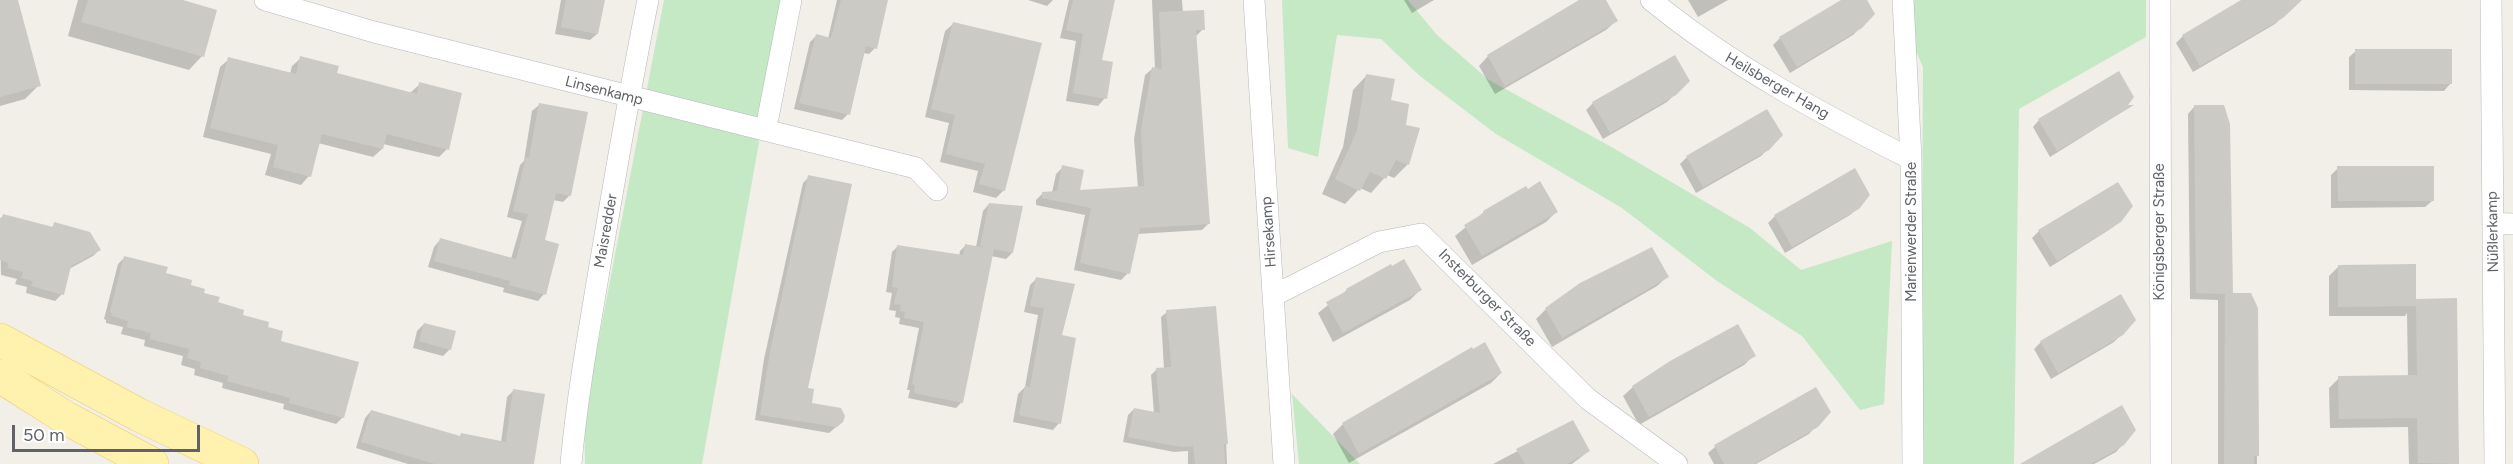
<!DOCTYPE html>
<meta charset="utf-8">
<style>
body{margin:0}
#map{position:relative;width:2513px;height:464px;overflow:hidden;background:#f1efe8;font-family:Figtree,sans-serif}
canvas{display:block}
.scale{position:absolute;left:12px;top:425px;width:188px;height:27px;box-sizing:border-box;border:3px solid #5f6368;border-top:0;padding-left:8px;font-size:18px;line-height:21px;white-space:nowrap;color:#5f6368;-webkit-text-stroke:4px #fff;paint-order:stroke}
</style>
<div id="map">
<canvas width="2513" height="464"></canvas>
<div class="scale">50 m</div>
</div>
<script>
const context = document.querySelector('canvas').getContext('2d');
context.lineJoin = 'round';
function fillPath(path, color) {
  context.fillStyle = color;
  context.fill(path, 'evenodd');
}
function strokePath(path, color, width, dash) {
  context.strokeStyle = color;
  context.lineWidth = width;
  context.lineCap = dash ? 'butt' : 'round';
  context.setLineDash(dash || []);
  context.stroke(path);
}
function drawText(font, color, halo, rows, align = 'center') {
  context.font = font + ' Figtree,sans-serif';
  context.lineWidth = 6;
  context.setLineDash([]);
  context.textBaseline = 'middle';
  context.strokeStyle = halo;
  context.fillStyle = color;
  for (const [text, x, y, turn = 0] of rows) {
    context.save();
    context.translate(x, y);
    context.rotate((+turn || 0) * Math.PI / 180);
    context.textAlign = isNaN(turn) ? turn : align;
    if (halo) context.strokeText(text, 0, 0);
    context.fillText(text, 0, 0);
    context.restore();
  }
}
fillPath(new Path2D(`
 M664 0H782L757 120 759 142 702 464H585L584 416Z
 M1282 0H1408L1437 35 1489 80 1608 145 1750 228 1801 270 1892 241 1884 404 1860 410 1802 336 1717 281 1622 208 1496 134 1420 76 1381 39 1337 35 1318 157 1288 148Z
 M1893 0H2146V37L2019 109 2014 464H1921L1923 67Z
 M1292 394 1360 464H1299Z`), '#c5e8c5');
fillPath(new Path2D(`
 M0 0H17L39 85 25 99 0 106Z
 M78 0H178L202 56 189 70 68 36Z
 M561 0H603L597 34 590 40 555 34Z
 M837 0H887L875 48 869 54 863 53 848 114 842 120 794 109 810 42 816 36 828 39Z
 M1028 0H1053L1047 6Z
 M1069 0H1100V61L1105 98 1098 106 1066 101 1076 41 1060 38Z
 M1152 0H1182L1183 13 1203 29 1196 36 1209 223 1202 230 1137 234 1128 273 1121 280 1074 270 1085 215 1036 205V200L1043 193H1052L1056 174 1063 167 1078 191 1138 188 1134 139 1145 75 1152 69H1155Z
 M1404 0H1434L1412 13Z
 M1585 0H1604L1616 21 1606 30 1495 94 1479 66 1488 56Z
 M1688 0H1728L1698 17Z
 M1844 0H1865L1861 27 1853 35 1790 73 1773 45 1780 38Z
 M2244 0H2297L2298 2 2275 24 2193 72 2176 43 2183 36Z
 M953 24 1004 190 996 198 973 192 978 171 940 162 949 123 925 117 945 31Z
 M2356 51 2450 84 2444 91 2349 90V57Z
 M301 58 335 74 410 93 420 84 447 149 439 157 383 144 382 149 373 157 318 143 309 176 301 185 265 175 271 154 203 137 220 67 229 59 290 74 292 66Z
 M1366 76 1390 101 1404 126 1408 164 1394 178 1387 175 1371 193 1360 188 1345 204 1322 194 1343 147 1353 90Z
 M1688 81 1667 102 1603 139 1586 110 1593 103Z
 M539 105 569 196 563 202 553 200 543 242 544 294 538 301 503 292 504 288 428 267 434 247 440 240 511 259 522 221 507 217 520 165 524 161 532 111Z
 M2124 107H2130L2050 157 2033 127 2039 120Z
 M2194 107 2232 295 2256 308 2257 464H2218V300L2190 299 2188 114Z
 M1767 111 1768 149 1761 156 1696 193 1680 164 1686 158Z
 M2338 168 2432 201 2425 207 2331 208V175Z
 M809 177 806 389 810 404 842 422 829 433 755 420 764 359 803 183Z
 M989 204 1012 253 1006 259 991 256 962 402 956 408 908 398 910 390H907L919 328 899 324 900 318 895 317 896 311 889 310 892 293 886 292 892 252 898 246 959 256 960 251 966 245 976 247 983 211Z
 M1858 208 1850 215 1785 253 1768 223 1775 216Z
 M1484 212H1556L1546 222 1472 265 1455 236Z
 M4 215 51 228 55 224 99 250 93 256 69 269 62 294 55 301 26 293 27 287 15 284 17 279 1 275 0 219Z
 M2120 221 2112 228 2050 267 2032 238 2039 231Z
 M125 257 189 286 216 303 266 328 343 417 336 424 283 409 284 404 222 388 223 383 194 375 195 369 181 365 183 356 144 346 145 340 121 334 123 327 106 323V320L104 319 118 264Z
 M2338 267 2415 302 2417 300H2456L2457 464H2409L2408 427 2330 428 2329 388 2339 378 2408 377 2407 313 2405 316H2329V276Z
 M1667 277 1657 286 1552 347 1536 319 1546 309 1581 285Z
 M1037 278 1060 336 1059 423 1053 430 1013 422 1018 394 1025 387 1038 315 1024 312 1030 285Z
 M1347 290H1420L1410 300 1333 342 1318 313Z
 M2121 296 2122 334 2114 342 2051 379 2034 349 2041 342Z
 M1167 312 1225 414 1227 464H1188V451L1174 452 1123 442 1128 415 1134 409 1154 413 1151 375 1157 369H1164L1161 317Z
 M424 324 450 349 443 356 413 348 417 331Z
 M1472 351 1501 373 1491 383 1349 463 1333 434 1343 424Z
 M1754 355 1744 365 1639 425 1623 396 1633 387Z
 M1815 389 1816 426 1809 434 1756 464H1714L1708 453 1715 447Z
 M513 391 533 464H408L356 448 365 418 371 411 459 437 462 434 501 443 507 397Z
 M1573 422 1589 451 1572 464H1493Z
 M2123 444 2116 452 2094 464H2037Z`), '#0003');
fillPath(new Path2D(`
 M0 0H18L41 86 0 97Z
 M88 0H183L217 10 204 57 81 22Z
 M566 0H605L598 34 561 27Z
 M841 0H888L877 49 866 46 850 115 799 103 816 34 831 38Z
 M1073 0H1115L1102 60 1113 62 1107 99 1073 93 1083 34 1066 30Z
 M1579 0H1606L1618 21 1505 86 1487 55Z
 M1841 0H1867L1875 14 1862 28 1797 67 1779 37Z
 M2241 0H2302L2283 18 2200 66 2182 35Z
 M1204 10 1205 30H1196L1210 224 1140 228 1130 274 1080 263 1091 208 1042 198V192L1057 191 1062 165 1084 170 1080 190 1144 186 1141 131 1152 67 1162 69 1159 12Z
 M953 22 1042 43 1005 191 979 184 985 164 946 154 955 115 931 109Z
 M2355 49H2452V84H2355Z
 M1675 55 1690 81 1676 95 1610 133 1592 102Z
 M300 56 339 66 337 73 417 94 419 82 462 93 449 150 387 134 383 149 322 134 311 177 273 167 278 145 210 128 228 57 296 74Z
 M2119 71 2134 97 2128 105H2134L2057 151 2038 119Z
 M1366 74 1395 79 1391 100 1409 104 1406 125 1420 128 1409 165 1396 160 1386 179 1370 172 1360 191 1335 179 1357 131Z
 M539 103 588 112 571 196 556 193 545 240 559 244 546 295 509 285 510 281 434 261 440 238 516 259 528 214 513 211 526 157 529 158Z
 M2194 105H2224L2230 124 2233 293H2251L2258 308 2259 446V456H2254V464H2224L2225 294 2196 293Z
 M1767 109 1783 135 1769 150 1703 187 1686 156Z
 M2337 166H2434V201H2338Z
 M1855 168 1870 195 1859 209 1792 247 1774 215Z
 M808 175 852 184 808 388 814 389 812 403 841 408 845 416 843 422 837 427 760 415 770 352Z
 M1540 181 1558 212 1482 256 1464 225 1484 213 1483 211 1526 186 1528 189Z
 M2118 182 2133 206 2121 222 2057 261 2038 230Z
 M989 203 1023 206 1013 253 994 249 963 403 914 393 915 385 912 384 924 322 904 318 905 312 900 311 901 305 894 304 898 288 892 287 897 245 963 255 965 244 986 248 980 246Z
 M3 214 53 227 54 222 90 232 101 250 71 266 64 295 31 286 33 281 21 278 23 272 7 268 9 263 0 260V218L2 219Z
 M1652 247 1669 277 1562 338 1545 308 1580 283Z
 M124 256 168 267 166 273 192 280 191 285 205 289 204 293 220 297 218 302 244 310 243 315 269 322 268 327 283 331 281 341 359 362 344 418 289 403 290 398 227 381 229 376 200 368 201 362 187 358 189 349 150 339 151 333 127 327 128 321 112 316V313L110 312Z
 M1404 259 1422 290 1343 333 1326 302 1347 291 1346 289 1391 264 1392 266Z
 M2416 264V306L2338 307V265Z
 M1036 277 1075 284 1062 335 1076 338 1061 424 1019 415 1025 386 1030 387 1044 308 1030 306Z
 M2121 294 2136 320 2123 335 2058 373 2040 341Z
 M2457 298 2459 464 2418 463 2417 418 2339 419 2338 376 2417 375 2416 299Z
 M1216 306 1228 444H1224L1225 464H1195L1193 446 1181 447 1128 437 1134 408 1160 413 1156 368 1171 367V362L1166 310Z
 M424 323 456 331 451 350 419 341Z
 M1738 324 1756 356 1649 417 1632 386 1670 361Z
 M1485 342 1502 373 1359 454 1342 423 1472 347 1473 349Z
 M1816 387 1831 412 1818 427 1754 464H1724L1714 445Z
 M513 389 545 394 534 464H435L361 442 371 410 460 436 461 433 506 442Z
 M2122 405 2136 430 2124 445 2114 451 2091 464H2020Z
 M1573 420 1590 451 1567 464H1525L1516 449Z`), '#cccac5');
const street = new Path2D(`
 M265 0 374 32 916 168 937 190
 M1254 0 1284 464
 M1651 0C1730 65 1820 113 1911 159
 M1903 0 1911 159 1913 464
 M2160 0 2161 464
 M2491 0 2495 464
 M768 118 791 0
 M2493 223 2513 224
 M1273 296 1379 242 1421 234 1588 399 1677 464
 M571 464C577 397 589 331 600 265 615 176 630 88 648 0`);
const primary = new Path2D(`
 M0 340 139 415 242 464
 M0 376 66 418 152 464`);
strokePath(street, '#b5b8bc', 22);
strokePath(primary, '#f2c960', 34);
strokePath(street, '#fff', 21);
strokePath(primary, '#fff2af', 33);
drawText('15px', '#5f6368', '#fff', [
 ["Heilsberger Hang",1777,86,30],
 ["Linsenkamp",604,91,14],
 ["Maisredder",606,231,-80],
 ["Hirsekamp",1269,232,-94],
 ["Marienwerder Straße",1912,232,-90],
 ["Königsberger Straße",2160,232,-90],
 ["Nüßlerkamp",2493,232,-91],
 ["Insterburger Straße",1487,298,45]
]);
</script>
